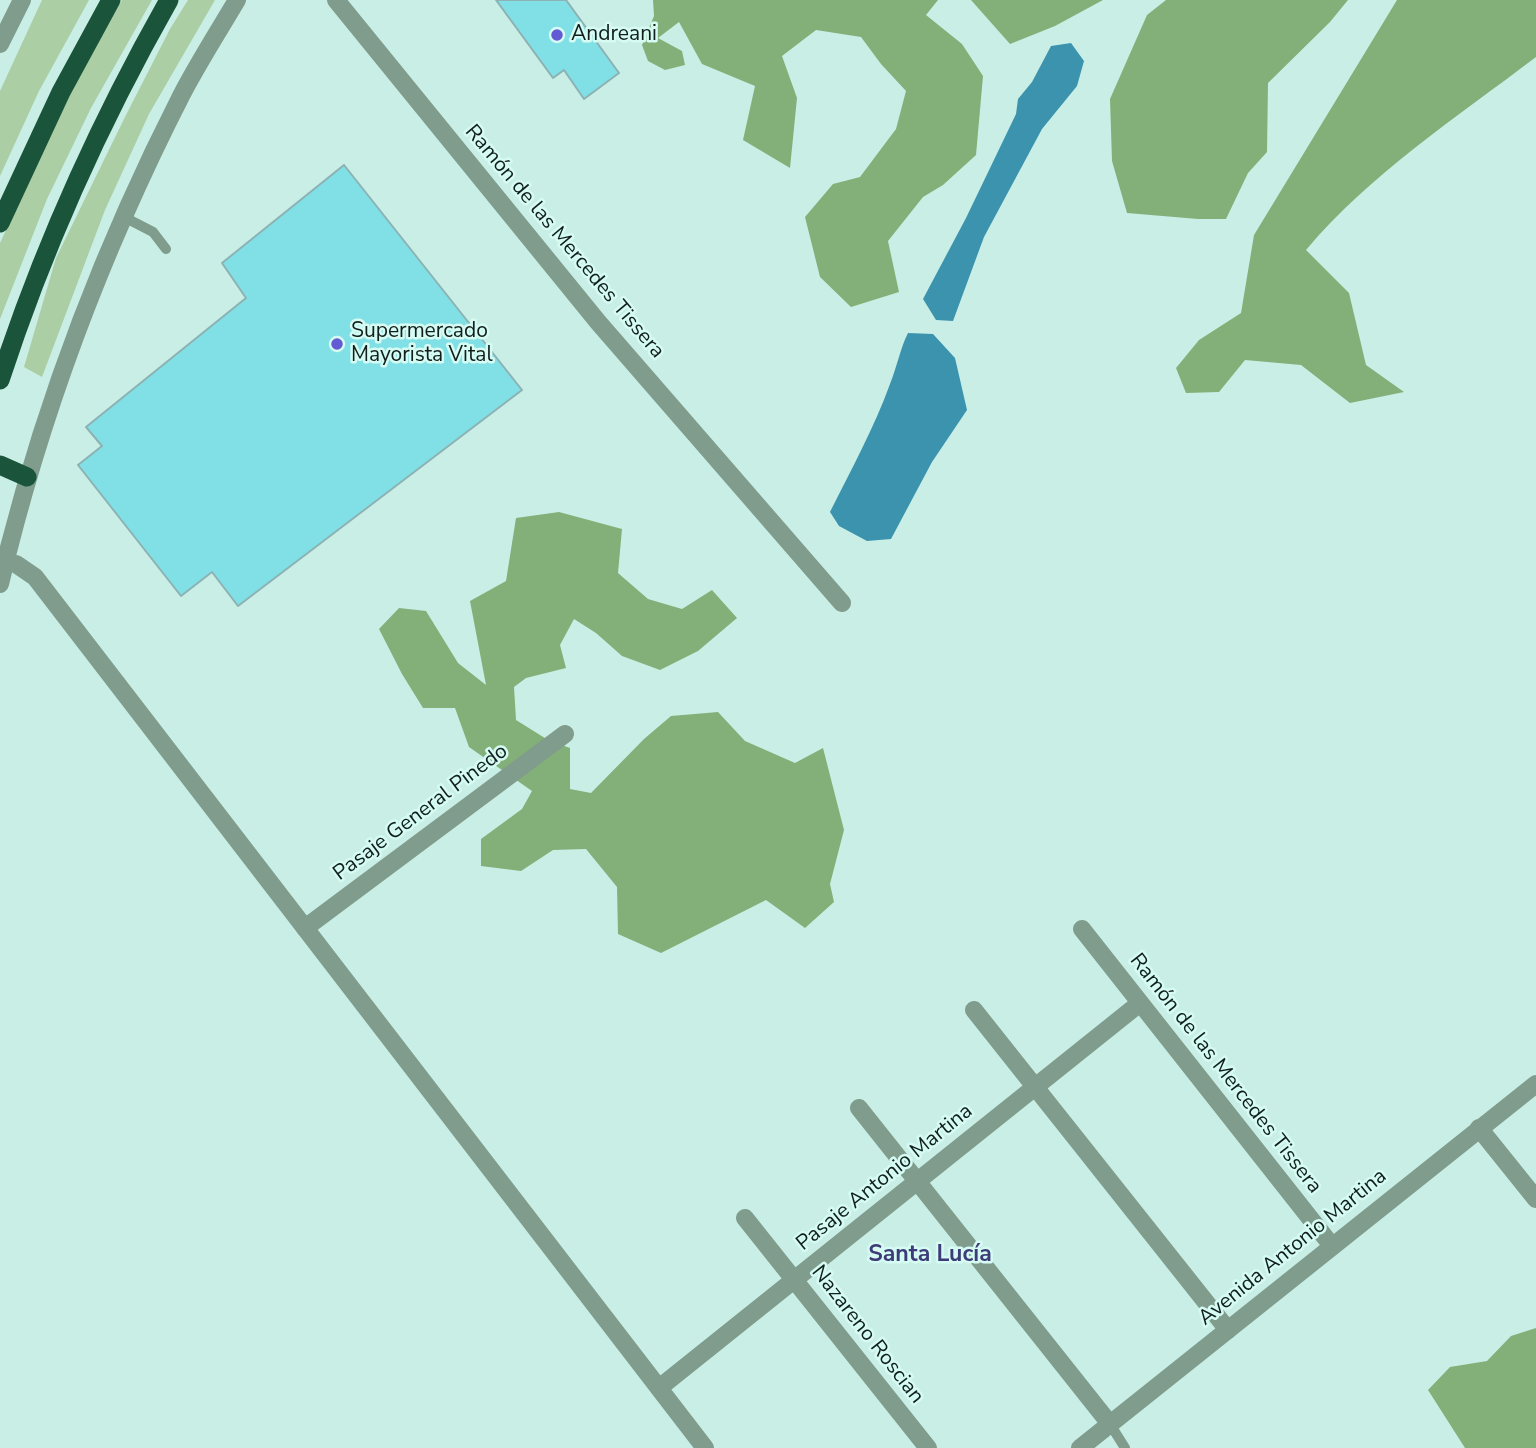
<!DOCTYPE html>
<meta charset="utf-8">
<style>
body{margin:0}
canvas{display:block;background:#c8eee5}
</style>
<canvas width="1536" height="1448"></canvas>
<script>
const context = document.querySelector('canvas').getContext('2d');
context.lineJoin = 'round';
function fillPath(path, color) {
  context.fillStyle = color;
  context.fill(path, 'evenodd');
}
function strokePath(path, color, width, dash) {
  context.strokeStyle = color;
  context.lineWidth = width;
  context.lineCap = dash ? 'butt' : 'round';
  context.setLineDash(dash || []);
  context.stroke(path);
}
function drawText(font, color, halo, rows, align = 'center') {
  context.font = font + ' "Nunito Sans",sans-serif';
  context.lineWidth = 5;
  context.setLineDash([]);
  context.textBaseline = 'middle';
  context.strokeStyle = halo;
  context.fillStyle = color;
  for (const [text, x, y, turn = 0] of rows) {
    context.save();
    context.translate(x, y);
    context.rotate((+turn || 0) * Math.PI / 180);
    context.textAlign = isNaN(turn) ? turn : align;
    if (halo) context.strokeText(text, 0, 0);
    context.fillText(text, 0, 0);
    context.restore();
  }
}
fillPath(new Path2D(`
 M42 0H89L39 91 0 176V91Z
 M122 0H152L91 108 47 199 0 319V243L70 92Z
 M188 0H215L149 114 105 210 42 377 24 367 56 258 125 117 170 29Z`), '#abcea4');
fillPath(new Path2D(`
 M653 0H938L926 15 962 44 983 76 976 155 943 185 923 197 888 241 899 292 851 307 820 277 805 217 833 184 860 177 896 129 906 91 881 64 861 37 816 30 782 56 797 98 790 168 743 140 755 86 702 64 679 22 658 38 682 51 685 65 665 70 648 61 642 45 654 16Z
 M971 0H1103L1055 26 1010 44Z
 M1166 0H1348L1330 22 1268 83 1267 152 1248 173 1226 219H1198L1127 213 1112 161 1110 99 1147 15Z
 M1397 0H1536V57C1456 118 1371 173 1306 250L1349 293 1366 365 1404 392 1350 403 1301 365 1245 360 1219 392 1186 393 1176 368 1199 340 1241 313 1254 235Z
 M559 512 622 529 618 573 648 599 682 609 712 590 737 618 698 651 660 670 622 656 596 633 574 619 560 645 566 668 526 678 514 687 516 720 548 740 570 748V789L591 793 644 739 671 716 718 712 745 741 795 763 823 748 844 830 830 884 834 902 805 928 766 900 661 953 618 934 617 887 586 849 553 850 521 871 481 866V839L522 809 532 791 469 747 455 708H423L402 674 379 629 399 608 426 611 458 663 486 685 470 601 506 581 516 518Z
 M1536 1328V1448H1465L1428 1390 1450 1367 1487 1361 1511 1336Z`), '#83b079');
fillPath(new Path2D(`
 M1071 43 1084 61 1077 86 1042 129 984 237 953 321 936 320 923 299 966 218 1016 114 1018 99 1032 82 1051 46Z
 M908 333 933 334 955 358 967 410 932 462 891 539 867 541 839 526 830 512C851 470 874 428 890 384 897 367 900 349 908 333Z`), '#3c93ae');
const building = new Path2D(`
 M496 0H566L619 73 584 99 564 70 553 78Z
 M344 165 522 390 238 606 212 572 181 596 78 465 102 446 86 427 246 298 222 263Z`);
fillPath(building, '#81e0e6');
strokePath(building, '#8cb2b4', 2);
strokePath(new Path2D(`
 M124 217 153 232 166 249
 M1110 1424 1125 1448`), '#7f9c8c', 10);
strokePath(new Path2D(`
 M336 0 598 322 842 603
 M305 928 565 734
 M1082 929 1332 1246
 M974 1010 1228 1330
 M859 1108 1110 1424
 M1479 1128 1536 1199
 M745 1218 928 1448
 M659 1388 1140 1003`), '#7f9c8c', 18);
strokePath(new Path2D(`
 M0 44 22 0
 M6 561 16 564 35 577 705 1448
 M0 584C40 415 102 251 181 96 198 63 218 32 237 0
 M1080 1448 1536 1084`), '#7f9c8c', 18);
strokePath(new Path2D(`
 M0 223 61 92 111 0
 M0 380C43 248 101 120 169 0
 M0 465 27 477`), '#1a543a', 19);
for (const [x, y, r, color] of [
 [557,35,7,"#635bd4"],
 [337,344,7,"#635bd4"]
]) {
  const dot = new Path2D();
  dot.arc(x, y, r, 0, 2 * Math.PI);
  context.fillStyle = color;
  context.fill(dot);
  strokePath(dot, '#d5fbf3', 2.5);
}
drawText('21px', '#111f1c', '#d5fbf3', [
 ["Andreani",571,35],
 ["Supermercado",351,332],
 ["Mayorista Vital",351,356]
], 'left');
drawText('21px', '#111f1c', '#d5fbf3', [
 ["Ramón de las Mercedes Tissera",564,242,50],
 ["Pasaje General Pinedo",421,813,-37],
 ["Ramón de las Mercedes Tissera",1225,1074,52],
 ["Pasaje Antonio Martina",885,1178,-39],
 ["Avenida Antonio Martina",1293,1248,-39],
 ["Nazareno Roscian",867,1335,52]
]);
drawText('bold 23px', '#3d3c78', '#d5fbf3', [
 ["Santa Lucía",930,1255]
]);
</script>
